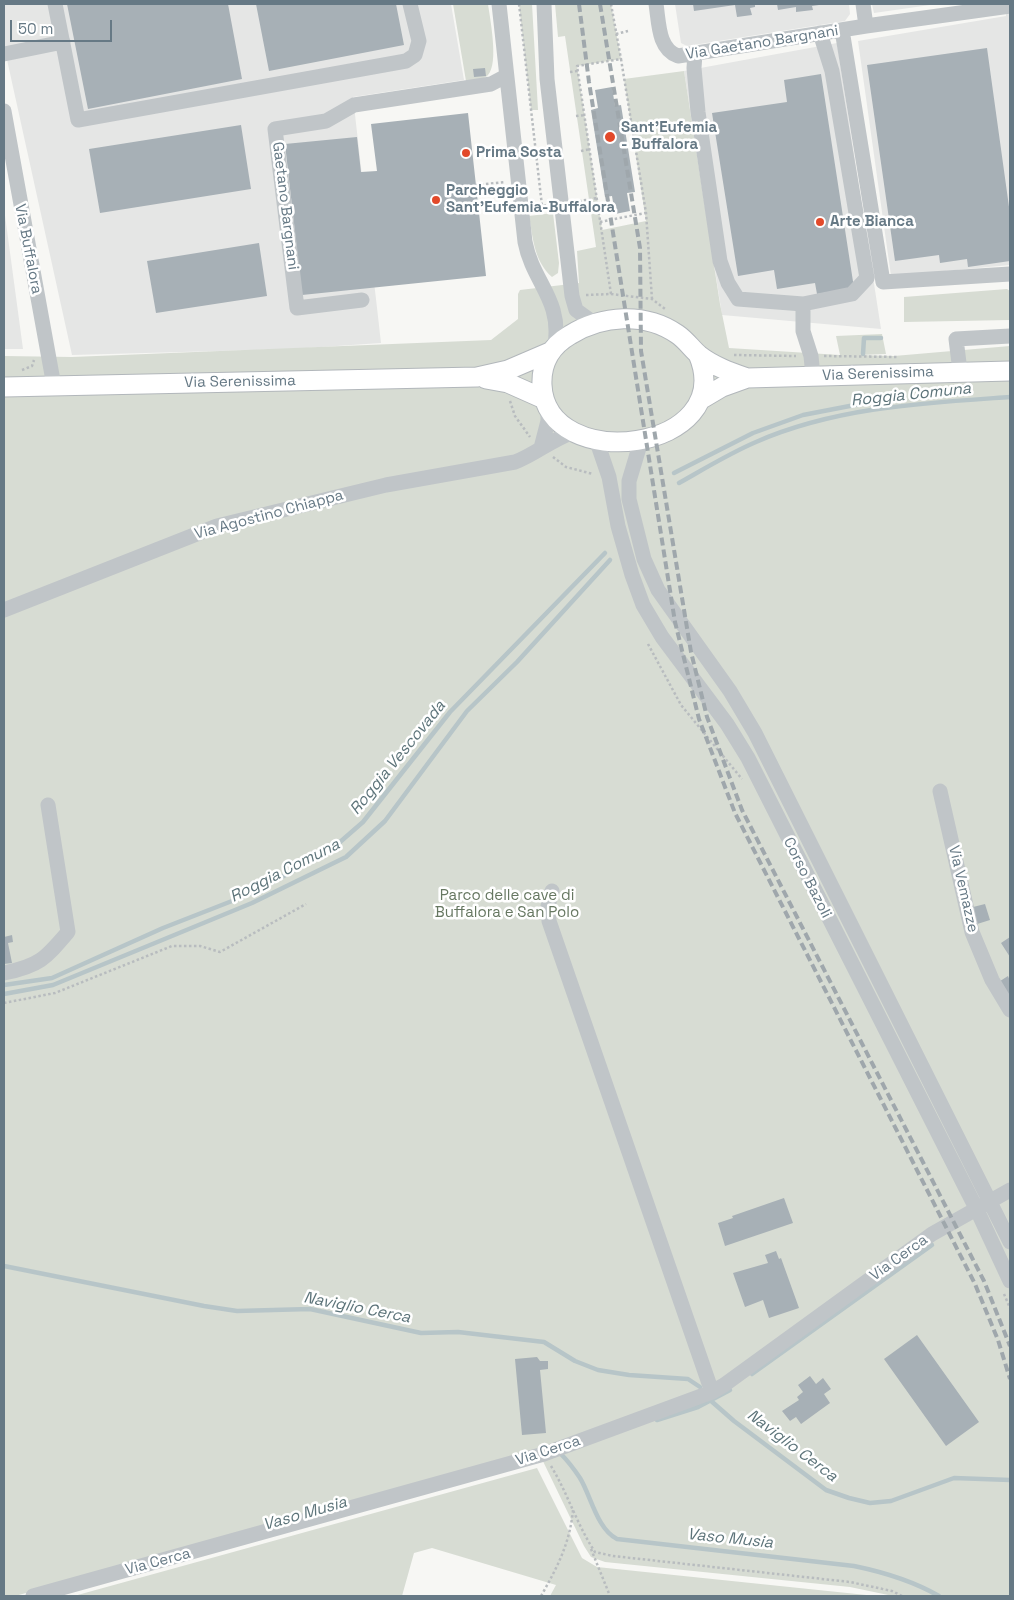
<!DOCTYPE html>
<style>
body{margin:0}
#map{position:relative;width:1014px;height:1600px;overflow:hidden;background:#f7f7f4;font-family:"Space Grotesk",sans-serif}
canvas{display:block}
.frame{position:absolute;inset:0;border:5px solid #667985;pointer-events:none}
.scale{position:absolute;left:10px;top:20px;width:102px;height:22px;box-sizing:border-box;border:2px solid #667985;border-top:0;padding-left:6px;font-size:15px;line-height:18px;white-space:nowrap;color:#667985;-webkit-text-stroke:4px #fff;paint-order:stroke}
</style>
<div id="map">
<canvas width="1014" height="1600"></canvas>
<div class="frame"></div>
<div class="scale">50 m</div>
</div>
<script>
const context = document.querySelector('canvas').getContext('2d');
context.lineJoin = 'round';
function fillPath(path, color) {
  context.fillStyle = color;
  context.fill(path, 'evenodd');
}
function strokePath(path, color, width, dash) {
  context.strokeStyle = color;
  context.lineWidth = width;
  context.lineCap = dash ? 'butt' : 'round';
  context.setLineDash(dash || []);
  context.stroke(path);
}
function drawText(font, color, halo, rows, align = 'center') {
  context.font = font + ' "Space Grotesk",sans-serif';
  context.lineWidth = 5;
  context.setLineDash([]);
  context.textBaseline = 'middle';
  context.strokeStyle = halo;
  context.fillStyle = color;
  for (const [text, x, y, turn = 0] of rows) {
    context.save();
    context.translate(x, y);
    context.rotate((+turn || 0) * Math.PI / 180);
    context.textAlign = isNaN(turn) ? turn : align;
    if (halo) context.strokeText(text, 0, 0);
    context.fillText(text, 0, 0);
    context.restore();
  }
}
fillPath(new Path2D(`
 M4 4H451L464 80 353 97 381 343 292 349 72 355 4 46Z
 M675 4H849L850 14 845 21 687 46 681 43Z
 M872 4H937L874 13Z
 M1005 4H1010V265L891 276 858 41 1006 16Z
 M837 43 881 329 722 315 684 71Z
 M4 208 23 349H4Z`), '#e5e6e5');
fillPath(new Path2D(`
 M453 4H488C490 19 499 63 488 75 483 81 473 80 466 81Z
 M519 4H532L538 110H531Z
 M555 4H611L621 59 577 66 602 230 646 221 624 79 684 71 720 304 729 348 840 355 836 336 882 334 886 354 860 355 894 356 1010 346V1596H893L850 1587 605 1562 591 1557 584 1546 539 1453 15 1596H4V356L72 357 491 340 518 319V294L520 290 579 283 577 251 596 247 565 36 558 37Z
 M553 213 559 263 558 273 552 277C534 261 533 238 529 216Z
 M1007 289 1010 291V320L904 322V297Z
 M537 1468 582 1558 597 1567 876 1596H550L556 1585 432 1548 414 1553 402 1596H74Z`), '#d7dcd3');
strokePath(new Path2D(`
 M863 354 864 338H881
 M674 473 753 433 803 415 860 404
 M679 483C704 469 730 453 756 442 836 407 924 403 1010 397
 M4 985 52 978 163 928 255 892 332 849 363 822 450 712 605 553
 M4 994 53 985 252 903 346 857 385 821 467 711 517 662 610 560
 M4 1266 204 1306 237 1311 310 1309 421 1333 458 1332 544 1342 575 1361 598 1370 629 1375 688 1379 700 1387
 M752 1374 932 1245
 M710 1400 734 1421 826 1490 849 1498 870 1503 891 1501 954 1478 1010 1480
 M657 1420 698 1407 730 1390
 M560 1453C567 1460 574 1469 580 1478 591 1496 597 1529 617 1539L854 1566C883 1572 913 1581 939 1596`), '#b7c5c8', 4.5);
fillPath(new Path2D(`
 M67 4H228L242 79 88 109Z
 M256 4H396L404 45 269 71Z
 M693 4H755V7L750 8 752 15 737 17 735 5 694 11Z
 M777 4H818L819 5 812 6 813 10 796 12V7L778 10Z
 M987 48 1010 214V261L968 267 967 259 940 263 939 255 895 261 867 65Z
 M485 68 486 76 474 77 473 69Z
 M821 74 854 288 817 294 815 283 777 289 774 270 738 276 712 113 787 102 784 80Z
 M612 87 615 106 621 105 635 192 627 193 630 211 615 214 612 196 605 197 591 110 598 108 595 90Z
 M468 113 486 276 302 295 285 144 357 137 361 172 377 171 371 124Z
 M241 125 251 189 100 213 89 149Z
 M259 243 267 296 156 313 147 261Z
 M985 904 990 920 974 925 969 908Z
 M12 935 13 942 8 943 12 963 4 964V937Z
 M1010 937V957L1001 943Z
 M1008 976 1010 981V1005L997 983Z
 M784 1198 793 1223 725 1246 718 1223 733 1218 732 1216Z
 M776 1251 779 1259 781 1258 799 1308 769 1318 763 1300 745 1307 733 1273 768 1263 765 1255Z
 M917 1335 979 1422 946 1446 884 1359Z
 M537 1357 540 1361H548V1369L540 1370 546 1433 522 1435 515 1359Z
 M810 1376 816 1384 823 1378 831 1389 824 1394 830 1403 801 1424 796 1417 790 1421 782 1411 799 1400 797 1397 803 1392 798 1385Z`), '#a7b0b6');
const major = new Path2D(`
 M698 354C740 452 546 476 542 385 541 363 551 346 570 335 602 315 645 312 677 334 686 340 691 348 699 355 713 366 730 372 747 378
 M486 379 508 383 544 399
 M4 387 477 377 508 370 550 352
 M700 400 722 387 747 378 1010 371`);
strokePath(major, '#b2b7bb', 21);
strokePath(new Path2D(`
 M519 4 542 206 548 205
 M611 4 621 59
 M616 34 628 31
 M570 72 578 71
 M576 116 585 115
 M581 151 590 149
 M476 185 505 182
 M574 202 597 198
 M600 222 645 213
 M611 294 577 66 621 59 646 213 652 299
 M586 295 611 294 652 299 665 309
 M734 355 796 356
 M824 356 898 357
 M22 370 32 366 34 360
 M510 401 515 416 530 437
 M553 457 566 467 593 474
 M648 644 681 705 742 779
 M4 1003 55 993 172 946H200L220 952 306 904
 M1004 1294 1010 1308
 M551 1466C568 1494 577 1525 595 1552L613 1556 850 1582 892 1591 902 1596
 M591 1549 610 1596
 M541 1596C557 1568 570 1543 573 1510`), '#b8bcbf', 2.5, [2.5, 2.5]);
strokePath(new Path2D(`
 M55 4 78 120 406 61 415 55 419 41 410 4
 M499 4 525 242C533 283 562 299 555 345
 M544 4 547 79 572 296 576 310 594 323
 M656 4C659 23 658 49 678 56L866 26 1010 6
 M863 4 866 26
 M842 30 883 282 1010 274
 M4 54 63 42
 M695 54 694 68 698 112 720 261 728 283 738 299 803 304V331L811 356 813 376
 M4 111 54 386
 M362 300 297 308 275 129 326 121 354 105 491 84 506 76
 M803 304 852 294 867 278 832 71 820 33
 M960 371 956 339 1010 336
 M596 439 609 477 618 526 632 575 643 605 662 637 727 724 748 758 977 1210 1010 1281
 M641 441 629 481V499L644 559 658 590 730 691 755 733 1010 1242
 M541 448 548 421V406
 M4 610 217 526 386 485 515 462C536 454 552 439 574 432
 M940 791 972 932 992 980 1010 1010
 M552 891 548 906 549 921 712 1392
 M4 973C39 966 45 959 68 932L48 805
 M33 1596 544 1454 712 1392 724 1385 932 1234 1010 1190`), '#c0c5c8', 15);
strokePath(major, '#fff', 19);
strokePath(new Path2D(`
 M579 4 589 82 675 622 699 719 735 813 975 1284 998 1340 1010 1379
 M600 4 640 248 641 351 691 652 707 717 742 810 984 1281 1010 1346`), '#9fa7ac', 4, [8, 4]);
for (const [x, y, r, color] of [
 [610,137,6,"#e2492a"],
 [466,153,5,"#e2492a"],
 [436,200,5,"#e2492a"],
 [820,222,5,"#e2492a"]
]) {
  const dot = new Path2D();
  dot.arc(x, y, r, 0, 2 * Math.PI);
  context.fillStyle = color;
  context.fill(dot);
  strokePath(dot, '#fff', 2);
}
drawText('15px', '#667985', '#fff', [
 ["Via Gaetano Bargnani",762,43,-9],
 ["Gaetano Bargnani",285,206,83],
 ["Via Buffalora",28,249,79],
 ["Via Serenissima",878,374,-2],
 ["Via Serenissima",240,382,-1],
 ["Via Agostino Chiappa",269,515,-15],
 ["Corso Bazoli",807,878,63],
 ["Via Vemazze",963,889,77],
 ["Via Cerca",899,1258,-36],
 ["Via Cerca",548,1451,-18],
 ["Via Cerca",158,1562,-15]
]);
drawText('bold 15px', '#667985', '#fff', [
 ["Sant'Eufemia",621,128],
 ["- Buffalora",621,145],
 ["Prima Sosta",476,153],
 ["Parcheggio",446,191],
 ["Sant'Eufemia-Buffalora",446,208],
 ["Arte Bianca",830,222]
], 'left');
drawText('15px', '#667761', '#fff', [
 ["Parco delle cave di",507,896],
 ["Buffalora e San Polo",507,913]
]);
drawText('italic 16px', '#5d747a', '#fff', [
 ["Roggia Comuna",911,395,-6],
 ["Roggia Vescovada",398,758,-51],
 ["Roggia Comuna",285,871,-27],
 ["Naviglio Cerca",357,1308,11],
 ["Naviglio Cerca",792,1446,37],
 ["Vaso Musia",305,1514,-16],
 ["Vaso Musia",730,1539,6]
]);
</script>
